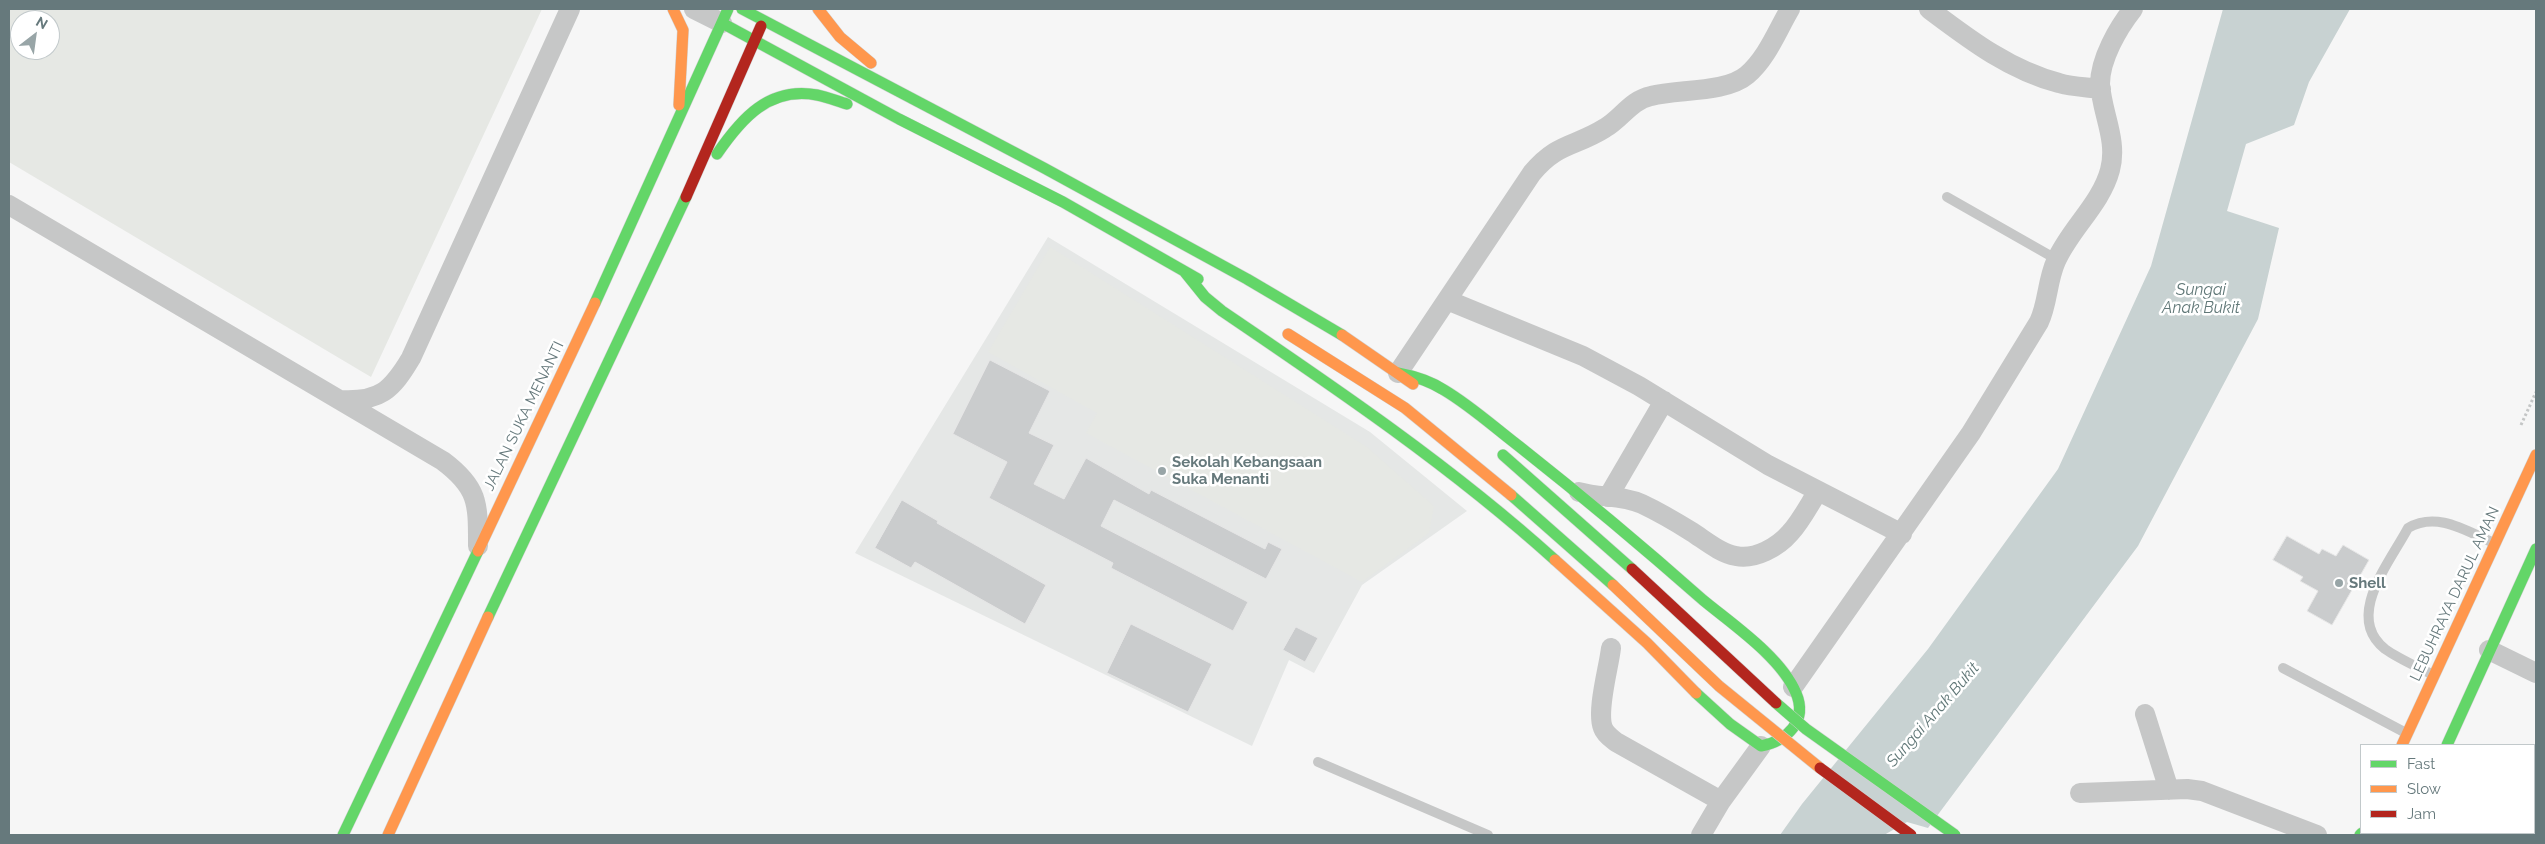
<!DOCTYPE html>
<style>
body{margin:0}
#map{position:relative;width:2545px;height:844px;overflow:hidden;background:#f6f6f6;font-family:Raleway,sans-serif}
canvas{display:block}
.frame{position:absolute;inset:0;border:10px solid #66797c;pointer-events:none}
.legend{position:absolute;left:2360px;top:744px;width:175px;height:90px;box-sizing:border-box;background:#fff;border:1px solid #c2c9cb;margin:0;padding:6px 9px;list-style:none;font-size:15px;color:#66797c}
.legend li{display:flex;align-items:center;gap:10px;height:25px}
.legend b{width:25px;border:1px solid #c2c9cb}
.north{position:absolute;left:10px;top:10px;width:50px;height:50px;box-sizing:border-box;background:#fff;border:1px solid #c2c9cb;border-radius:50%;rotate:30deg;font-size:14px;font-weight:700;line-height:20px;text-align:center;color:#66797c}
.north::after{content:'';display:block;margin:auto;width:18px;height:22px;background:#98a5a7;clip-path:polygon(50% 0,100% 100%,50% 72%,0 100%)}
</style>
<div id="map">
<canvas width="2545" height="844"></canvas>
<div class="frame"></div>
<ul class="legend">
<li><b style="height:6px;background:#63d668"></b>Fast</li>
<li><b style="height:6px;background:#ff974d"></b>Slow</li>
<li><b style="height:6px;background:#b3261e"></b>Jam</li>
</ul>
<div class="north">N</div>
</div>
<script>
const context = document.querySelector('canvas').getContext('2d');
context.lineJoin = 'round';
function fillPath(path, color) {
  context.fillStyle = color;
  context.fill(path, 'evenodd');
}
function strokePath(path, color, width, dash) {
  context.strokeStyle = color;
  context.lineWidth = width;
  context.lineCap = dash ? 'butt' : 'round';
  context.setLineDash(dash || []);
  context.stroke(path);
}
function drawText(font, color, halo, rows, align = 'center') {
  context.font = font + ' Raleway,sans-serif';
  context.lineWidth = 5;
  context.setLineDash([]);
  context.textBaseline = 'middle';
  context.strokeStyle = halo;
  context.fillStyle = color;
  for (const [text, x, y, turn = 0] of rows) {
    context.save();
    context.translate(x, y);
    context.rotate((+turn || 0) * Math.PI / 180);
    context.textAlign = isNaN(turn) ? turn : align;
    if (halo) context.strokeText(text, 0, 0);
    context.fillText(text, 0, 0);
    context.restore();
  }
}
fillPath(new Path2D(`
 M1048 237 1370 432 1467 511 1362 585 1314 673 1289 660 1252 746 855 553Z`), '#e5e7e6');
fillPath(new Path2D(`
 M9 9H542L371 377 9 162ZM20 20H50V50H20Z
 M1050 247 1367 447 1434 506 1429 533 1362 582 1086 433 1097 413 988 352Z`), '#e6e8e4');
fillPath(new Path2D(`
 M2223 9H2350L2309 82 2294 125 2246 144 2227 211 2279 228 2258 319 2138 546 1928 828 1907 822 1884 835H1780L1802 804 1928 649 2058 469 2151 266Z`), '#c8d2d2');
const building = new Path2D(`
 M990 360 1050 391 1029 433 1054 445 1034 484 1064 499 1086 458 1149 494 1151 490 1265 549 1268 542 1282 549 1266 579 1114 500 1101 526 1248 602 1233 631 1111 568 1113 563 989 498 1007 462 953 434Z
 M902 500 938 521 937 523 1046 585 1025 624 915 562 911 568 875 548Z
 M2287 536 2319 554 2322 549 2336 556 2343 545 2369 560 2332 625 2307 611 2318 591 2300 581 2303 577 2273 560Z
 M1131 624 1212 664 1188 712 1107 673Z
 M1296 627 1318 638 1305 662 1283 650Z`);
fillPath(building, '#cacccd');
strokePath(building, '#e6e6e6', 1);
const fast = new Path2D(`
 M742 9 1044 168 1247 279 1342 335
 M722 23 899 119 1063 202 1198 279
 M717 154C741 119 769 86 817 95 827 97 837 101 847 104
 M1184 271 1205 297 1222 311C1337 389 1452 467 1555 560
 M595 303 728 9
 M1398 373C1414 376 1430 381 1444 390 1471 406 1495 428 1520 447 1582 496 1643 547 1703 600 1732 624 1781 657 1796 693 1808 721 1787 741 1761 746L1730 724 1696 693
 M1503 455 1632 569
 M1511 495 1613 585
 M488 617 686 197
 M2447 745 2536 549
 M343 835 478 551
 M2360 835 2362 833
 M2404 835 2405 833`);
const slow = new Path2D(`
 M673 9 683 30 679 105
 M818 9 840 37 871 63
 M1288 334 1405 408 1511 495
 M1342 335 1413 384
 M478 551 595 303
 M1555 560 1647 643 1696 693
 M2402 745 2536 455
 M388 835 488 617`);
const jam = new Path2D(`
 M686 197 761 26`);
strokePath(fast, '#d1d2d3', 12);
strokePath(slow, '#d1d2d3', 12);
strokePath(jam, '#d1d2d3', 12);
strokePath(new Path2D(`
 M2521 425 2536 392`), '#c4c6c6', 3, [2.5, 2.5]);
strokePath(new Path2D(`
 M1947 197 2056 259
 M2283 668 2406 733
 M2433 675C2418 667 2399 659 2385 649 2344 617 2390 562 2408 528 2437 511 2466 531 2494 543
 M1318 762 1488 835
 M2430 833 2435 835`), '#c6c7c7', 10);
strokePath(new Path2D(`
 M694 9 722 23
 M1929 9C1969 39 2009 70 2059 83 2072 87 2087 87 2101 89
 M9 205 443 461C479 488 478 504 478 546
 M1447 300 1583 356 1639 386 1768 465 1902 534
 M1398 373 1532 173C1558 142 1575 147 1605 128 1622 118 1631 100 1651 96 1678 89 1726 93 1747 75 1767 58 1777 31 1790 9
 M341 400C380 402 392 390 411 358L570 9
 M1579 492C1600 498 1622 495 1642 504 1659 512 1676 522 1692 532 1706 541 1720 553 1736 556 1755 560 1778 547 1790 533 1801 521 1809 505 1818 491
 M1608 497 1664 401
 M1611 648C1609 667 1596 711 1603 728 1605 734 1611 738 1616 742L1721 801
 M2489 650 2536 673
 M1793 687 1971 433 2039 322C2048 303 2047 281 2056 261 2070 229 2101 204 2110 170 2118 140 2102 114 2100 84 2100 59 2118 28 2133 9
 M2145 714 2169 790
 M2080 793 2187 789 2202 791 2317 835
 M1701 835 1721 801 1761 746`), '#c6c7c7', 20);
strokePath(fast, '#63d668', 11);
strokePath(slow, '#ff974d', 11);
strokePath(jam, '#b3261e', 11);
const fastBridge = new Path2D(`
 M1776 703 1806 729 1955 835`);
const slowBridge = new Path2D(`
 M1613 585 1719 686 1820 768`);
const jamBridge = new Path2D(`
 M1632 569 1776 703
 M1820 768 1911 835`);
strokePath(fastBridge, '#d1d2d3', 12, []);
strokePath(slowBridge, '#d1d2d3', 12, []);
strokePath(jamBridge, '#d1d2d3', 12, []);
strokePath(fastBridge, '#63d668', 11);
strokePath(slowBridge, '#ff974d', 11);
strokePath(jamBridge, '#b3261e', 11);
for (const [x, y, r, color] of [
 [1162,471,5,"#98a5a7"],
 [2339,583,5,"#98a5a7"]
]) {
  const dot = new Path2D();
  dot.arc(x, y, r, 0, 2 * Math.PI);
  context.fillStyle = color;
  context.fill(dot);
  strokePath(dot, '#fff', 2);
}
drawText('15px', '#66797c', '#fff', [
 ["JALAN SUKA MENANTI",524,416,-64],
 ["LEBUHRAYA DARUL AMAN",2455,594,-65]
]);
drawText('bold 15px', '#66797c', '#fff', [
 ["Sekolah Kebangsaan",1172,462],
 ["Suka Menanti",1172,479],
 ["Shell",2349,583]
], 'left');
drawText('italic 16px', '#607777', '#fff', [
 ["Sungai",2201,290],
 ["Anak Bukit",2201,308],
 ["Sungai Anak Bukit",1933,715,-49]
]);
</script>
